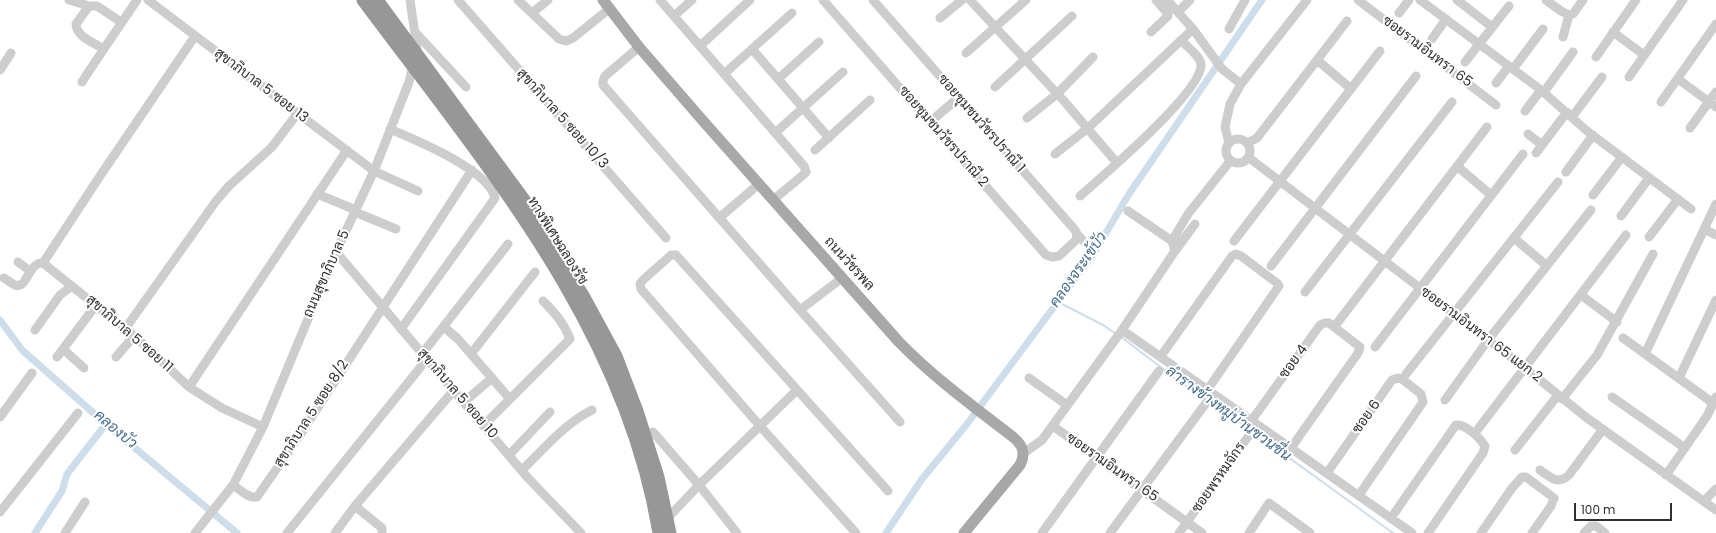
<!DOCTYPE html>
<meta charset="utf-8">
<style>
body{margin:0}
#map{position:relative;width:1716px;height:533px;overflow:hidden;background:#fff;font-family:Poppins,sans-serif}
canvas{display:block}
.scale{position:absolute;left:1574px;top:503px;width:98px;height:18px;box-sizing:border-box;border:2px solid #303030;border-top:0;padding-left:5px;font-size:12px;line-height:14px;white-space:nowrap;color:#303030;-webkit-text-stroke:3px #fff;paint-order:stroke}
</style>
<div id="map">
<canvas width="1716" height="533"></canvas>
<div class="scale">100 m</div>
</div>
<script>
const context = document.querySelector('canvas').getContext('2d');
context.lineJoin = 'round';
function strokePath(path, color, width, dash) {
  context.strokeStyle = color;
  context.lineWidth = width;
  context.lineCap = dash ? 'butt' : 'round';
  context.setLineDash(dash || []);
  context.stroke(path);
}
function drawText(font, color, halo, rows, align = 'center') {
  context.font = font + ' Poppins,Sarabun,sans-serif';
  context.lineWidth = 4;
  context.setLineDash([]);
  context.textBaseline = 'middle';
  context.strokeStyle = halo;
  context.fillStyle = color;
  for (const [text, x, y, turn = 0] of rows) {
    context.save();
    context.translate(x, y);
    context.rotate((+turn || 0) * Math.PI / 180);
    context.textAlign = isNaN(turn) ? turn : align;
    if (halo) context.strokeText(text, 0, 0);
    context.fillText(text, 0, 0);
    context.restore();
  }
}
strokePath(new Path2D(`
 M1058 302 1103 325 1116 334
 M1120 336 1180 382 1237 420 1393 533`), '#cdddea', 2);
strokePath(new Path2D(`
 M0 320 22 350 106 424 237 533
 M35 533 62 491 67 474 106 424
 M886 533 922 479 967 424 1094 253 1129 194 1262 0`), '#cdddea', 7);
strokePath(new Path2D(`
 M69 0 89 6H97L121 22
 M148 0 374 171 418 191
 M458 0 666 238
 M518 0 559 39 566 41 573 38 609 9
 M660 0 804 166 806 172 802 176 773 200
 M823 0 1046 255 1052 257 1059 256 1076 240 1077 234 1075 230 873 0
 M970 0 1064 101 1117 163
 M1167 0 1193 29 1222 69 1241 84
 M1358 0 1496 105
 M1420 0 1541 90 1587 131 1691 209
 M1457 0 1492 27
 M1546 0 1561 11 1569 15
 M89 6 76 24C76 37 95 43 104 49
 M1178 12 1190 0
 M532 13 548 0
 M1399 13 1409 0
 M674 16 692 0
 M940 18 962 0
 M1229 29 1245 0
 M415 32 466 87
 M1151 32 1168 16V14L1156 0
 M1613 32 1644 55
 M1563 37 1569 15 1573 14 1583 0
 M1432 39 1446 19
 M700 46 750 0
 M639 47 605 76 603 81V85L800 310
 M752 49 829 138
 M966 53 1026 0
 M1596 57 1636 0
 M1317 60 1350 88
 M1465 62 1509 6
 M1513 69 1543 29
 M0 70 11 53
 M724 74 792 13
 M1629 77 1683 0
 M778 79 819 42
 M1678 79 1716 107
 M82 82C100 54 119 27 137 0
 M1496 83 1509 66
 M995 87 1072 16
 M1544 92 1573 52
 M1661 102 1716 24
 M1525 111 1541 90
 M1572 117 1602 77
 M1027 118 1057 94 1093 57
 M930 122 958 98
 M1690 128 1716 92
 M390 129C416 140 489 170 495 198L401 329
 M775 133 843 72
 M1528 134 1542 145
 M1226 151a12 12 0 1 1 24 0a12 12 0 1 1-24 0Z
 M1229 143 1225 127 1230 104 1241 84 1307 0
 M1247 143 1257 138 1347 21
 M815 150 870 100
 M1536 153 1567 112
 M1055 154 1088 128 1193 29
 M1248 157 1525 368 1587 418 1716 510
 M1458 167 1491 195
 M1566 172 1593 135
 M317 194 356 210
 M1593 195 1622 157
 M1080 196C1104 175 1199 94 1201 66 1202 57 1187 47 1181 40
 M1128 211 1172 241
 M355 212 396 229
 M1621 216 1649 178
 M719 218 759 184
 M1704 229 1716 235
 M1077 234 1092 250
 M1649 237 1678 199
 M1514 238 1547 266
 M1234 241 1380 51
 M1175 251 1195 224
 M336 252 528 478 581 533
 M18 262 30 271
 M43 263 98 179 195 36
 M1271 266 1416 76
 M4 278C7 280 11 283 15 285 27 290 28 262 43 263L138 339 189 387 222 408 263 427
 M842 278 800 310 900 422
 M1305 292 1452 102
 M1581 295 1617 322
 M1338 322 1487 127
 M444 327 458 339 510 399
 M125 329 216 201 229 186 272 147 297 114
 M35 330 60 295 72 286
 M1122 330 1412 533
 M1623 338 1713 403
 M1375 347 1523 154
 M63 349 84 368
 M422 354 508 244
 M471 354 535 272
 M1645 354 1716 204
 M1161 356 1232 256 1236 254 1241 256 1277 283 1279 286 1208 389
 M57 357 96 305
 M116 357 134 336
 M1406 374 1558 182
 M1029 378 1067 405
 M1679 378 1716 300
 M189 387 347 150
 M1612 397 1685 448
 M1562 399 1597 355 1653 254
 M1445 400 1488 340 1591 210
 M464 402 492 378
 M0 417 32 373
 M490 419 570 339C564 323 555 313 543 301
 M1252 420 1320 325 1325 323H1329L1360 347 1358 353 1291 448
 M1053 426 1202 533
 M1478 429 1626 235
 M653 432 699 485 797 390
 M1515 450 1558 395
 M1024 453 1042 440 1120 333 1175 251 1172 241 1188 214 1231 160
 M509 455 550 412
 M522 470C544 449 564 424 592 410
 M1540 470C1551 478 1558 485 1569 475L1603 429
 M1327 473 1392 380 1398 378 1402 379 1421 394 1423 402 1359 495
 M1666 475 1707 416 1716 397
 M233 485C239 489 249 499 257 497L300 435 472 170
 M1704 501 1716 489
 M355 506 382 528V533
 M0 512 78 413
 M1391 518 1453 429 1456 425C1466 424 1480 438 1485 446L1483 453 1428 533
 M664 522 699 485 737 533
 M65 533 85 502
 M195 533 233 485 263 427 336 252 374 171 409 82 417 48 410 0
 M287 533 419 369 426 358
 M335 533 355 506 454 390
 M856 533 760 426 641 289 640 284 643 280 671 255H676L888 491
 M1042 533 1159 371
 M1110 533 1206 403
 M1179 533 1250 434
 M1249 533 1269 503 1310 533
 M1481 533 1512 488 1522 477H1526L1554 498 1551 506 1532 533
 M1584 533 1591 526H1596L1605 533`), '#cdcdcd', 9);
strokePath(new Path2D(`
 M603 0 639 47 704 122 899 342C933 377 974 407 1013 437 1023 445 1026 453 1020 465L964 533`), '#a8a8a8', 11);
strokePath(new Path2D(`
 M363 0C485 164 625 325 659 533
 M377 0 525 201 585 299 616 356 637 411 658 477 670 533`), '#979797', 13);
drawText('14px', '#303030', '#fff', [
 ["ซอยรามอินทรา 65",1427,52,37],
 ["สุขาภิบาล 5 ซอย 13",261,86,37],
 ["สุขาภิบาล 5 ซอย 10/3",562,119,48],
 ["ซอยชุมชนวัชรปราณี 1",981,124,49],
 ["ซอยชุมชนวัชรปราณี 2",943,137,49],
 ["ทางพิเศษฉลองรัช",557,241,58],
 ["ถนนวัชรพล",849,264,48],
 ["ถนนสุขาภิบาล 5",327,274,-66],
 ["สุขาภิบาล 5 ซอย 11",129,334,41],
 ["ซอยรามอินทรา 65 แยก 2",1481,335,37],
 ["ซอย 4",1294,362,-54],
 ["สุขาภิบาล 5 ซอย 10",457,394,49],
 ["สุขาภิบาล 5 ซอย 8/2",312,414,-57],
 ["ซอย 6",1367,417,-55],
 ["ซอยรามอินทรา 65",1112,468,35],
 ["ซอยพรหมจักร",1219,478,-55]
]);
drawText('italic 15px', '#436c8d', '#fff', [
 ["คลองจระเข้บัว",1079,270,-55],
 ["ลำรางข้างหมู่บ้านชวนชื่น",1228,414,36],
 ["คลองบัว",115,430,40]
]);
</script>
